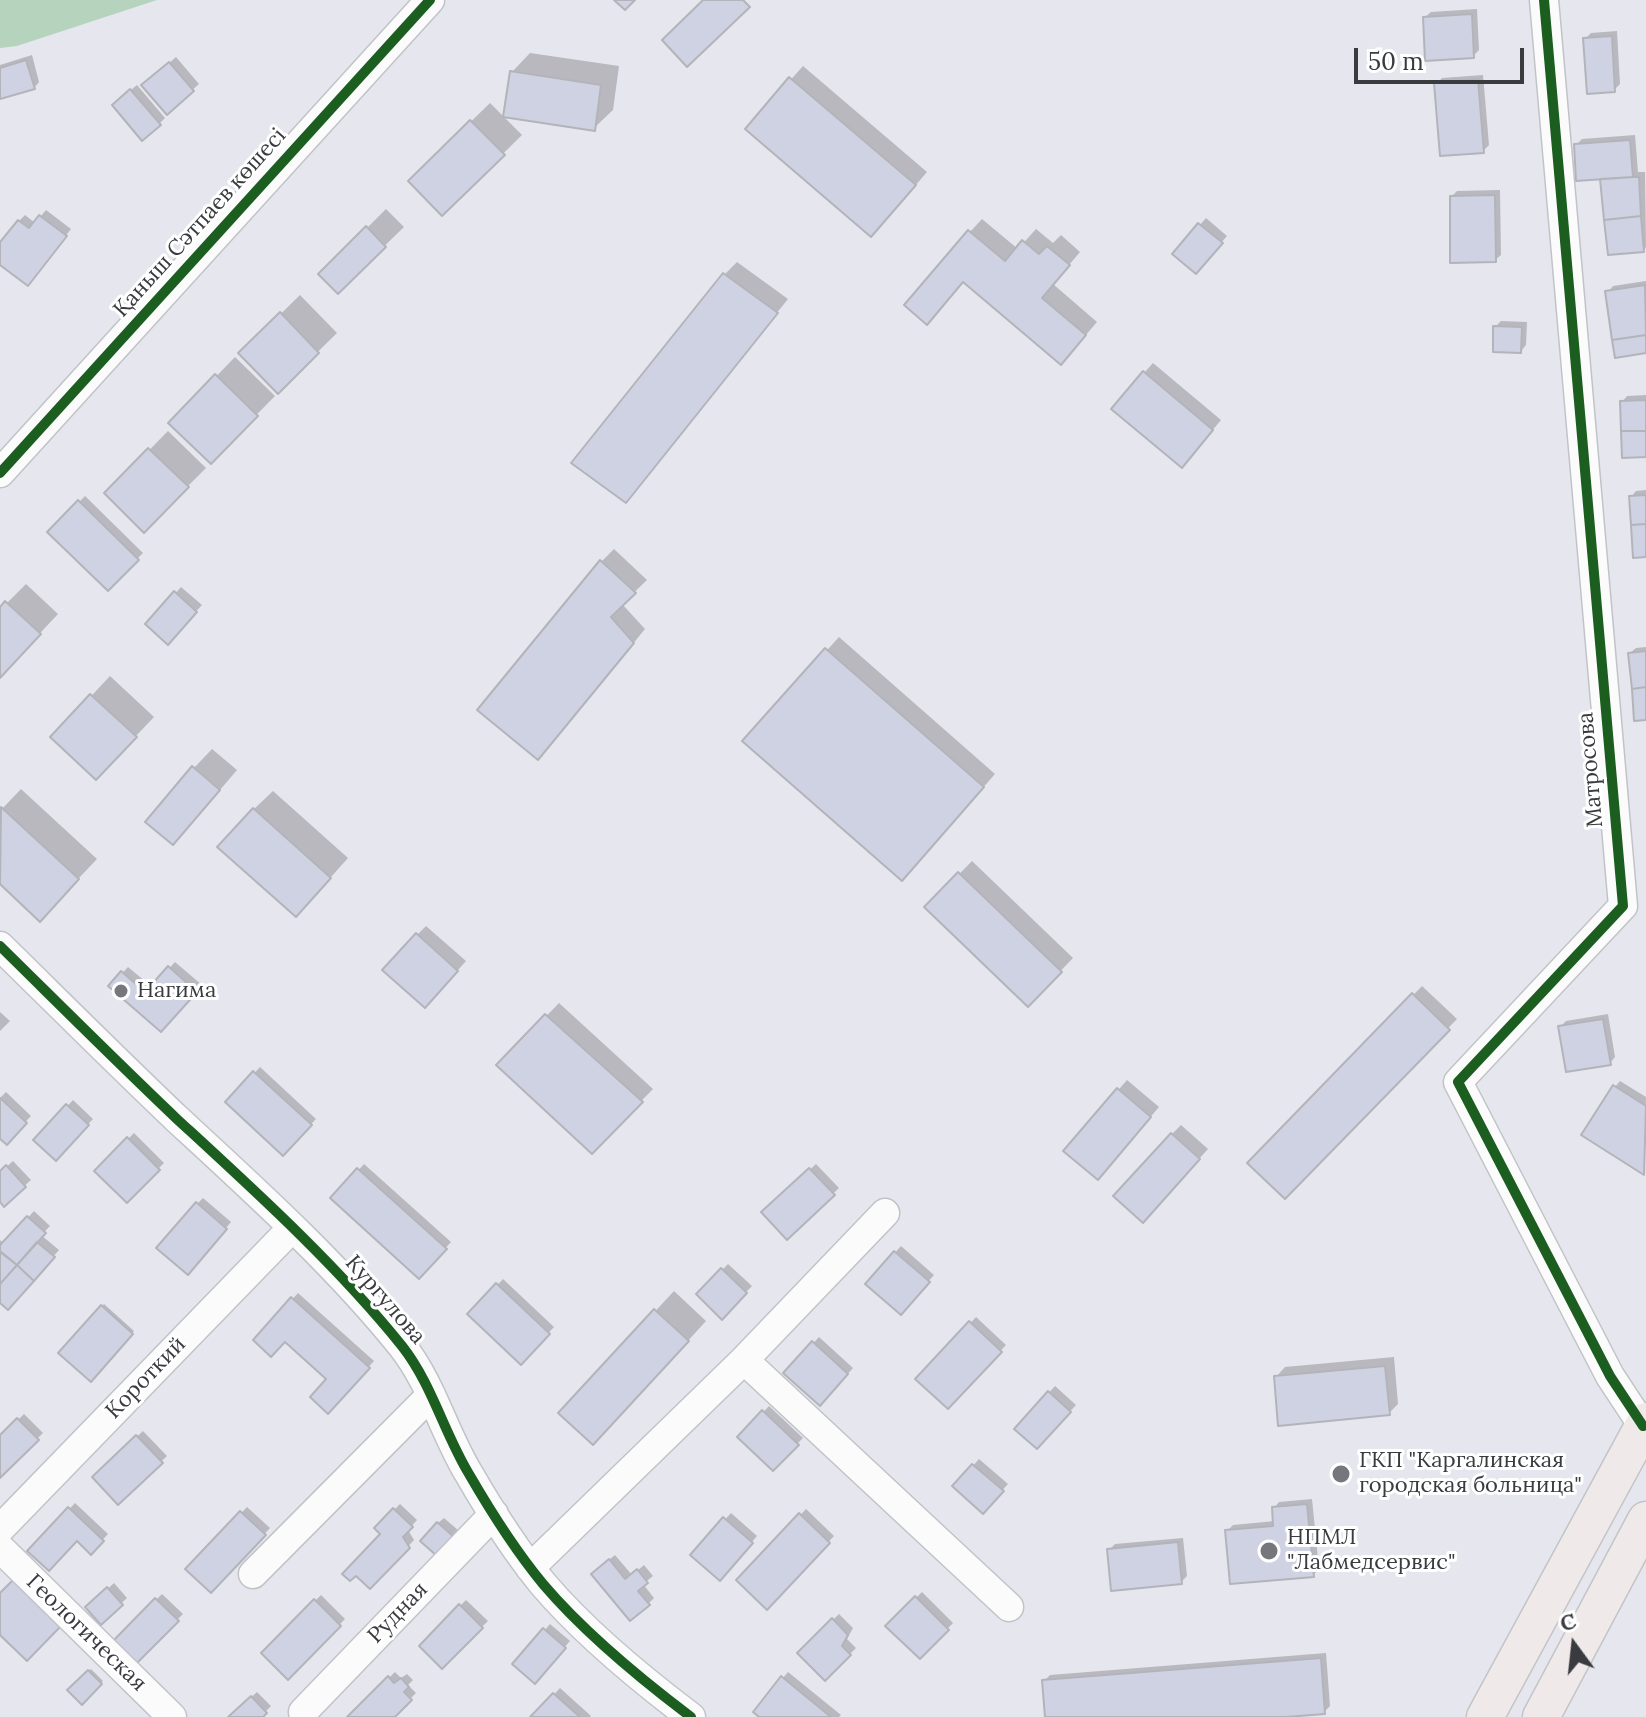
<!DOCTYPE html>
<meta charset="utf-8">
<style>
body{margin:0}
#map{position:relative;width:1646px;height:1717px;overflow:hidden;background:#e6e7ee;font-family:Lora,serif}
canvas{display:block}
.north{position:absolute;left:1534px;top:1605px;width:80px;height:80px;-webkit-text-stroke:6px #fff;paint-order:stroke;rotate:345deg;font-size:22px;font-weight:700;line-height:32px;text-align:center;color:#393b3f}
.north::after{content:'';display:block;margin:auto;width:28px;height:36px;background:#393b3f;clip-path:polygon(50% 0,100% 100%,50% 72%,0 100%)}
.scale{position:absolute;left:1354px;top:48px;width:170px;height:36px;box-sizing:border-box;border:4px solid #393b3f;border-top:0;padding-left:10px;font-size:24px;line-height:28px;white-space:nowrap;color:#393b3f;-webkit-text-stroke:6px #fff;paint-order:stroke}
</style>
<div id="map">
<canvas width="1646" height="1717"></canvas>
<div class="north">С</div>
<div class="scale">50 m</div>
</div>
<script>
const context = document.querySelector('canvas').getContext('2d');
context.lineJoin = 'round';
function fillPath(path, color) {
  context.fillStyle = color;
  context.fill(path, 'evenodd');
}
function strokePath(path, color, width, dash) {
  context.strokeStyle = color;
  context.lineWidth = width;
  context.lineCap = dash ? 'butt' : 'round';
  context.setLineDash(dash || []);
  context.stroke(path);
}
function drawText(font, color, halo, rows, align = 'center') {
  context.font = font + ' Lora,serif';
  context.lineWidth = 6;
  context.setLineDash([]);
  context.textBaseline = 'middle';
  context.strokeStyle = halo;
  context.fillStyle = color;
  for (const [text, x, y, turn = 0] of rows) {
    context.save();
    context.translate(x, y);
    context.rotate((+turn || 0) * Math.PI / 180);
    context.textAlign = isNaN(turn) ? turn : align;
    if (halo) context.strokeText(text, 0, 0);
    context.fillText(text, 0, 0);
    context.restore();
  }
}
fillPath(new Path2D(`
 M0 0H157L17 46 0 48Z`), '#b6d3be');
fillPath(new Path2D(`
 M1477 9 1479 50 1473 56 1425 17 1431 12Z
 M1617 31 1620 84 1614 90 1585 39 1591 33Z
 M530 53 619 66 613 110 594 128 512 72Z
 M32 55 39 82 34 88 0 97V65Z
 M176 57 199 84 167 112 150 80Z
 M803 66 927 172 884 222 747 129Z
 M1483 75 1489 145 1483 151 1436 84 1442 78Z
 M137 85 165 118 159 124 120 99Z
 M490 103 522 135 442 214 410 181Z
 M1635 135 1638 172H1645L1646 247 1644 250 1602 177 1576 145 1582 139Z
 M1500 190 1501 255 1495 260 1452 196 1457 191Z
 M386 209 404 227 338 291 321 274Z
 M46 210 71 229 33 278 0 263V246L19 221 25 215 35 223Z
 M1206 218 1227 236 1201 266 1175 254Z
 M982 219 1018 249 1036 229 1053 243 1061 235 1080 252 1053 284 1097 322 1073 350 970 232Z
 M737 262 788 299 626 501 725 274Z
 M1646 281V351L1608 292 1613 286Z
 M300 295 337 333 278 391 241 353Z
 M1501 321 1527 322 1526 345 1521 351 1495 327Z
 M235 357 275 396 211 461 171 423Z
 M1153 363 1221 420 1191 456 1144 373Z
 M1646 395V455L1622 402 1627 396Z
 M168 431 206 468 144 530 107 493Z
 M1646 490V555L1631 497 1636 491Z
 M85 496 143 553 108 588 50 532Z
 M614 549 647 580 622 604 645 629 550 745 601 562Z
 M26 584 58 614 0 676V610Z
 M181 587 202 605 168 642 148 624Z
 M839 637 995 774 914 866 745 741Z
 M1646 647V718L1630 653 1636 648Z
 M110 676 154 717 115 758 53 737Z
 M212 749 237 770 191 824 194 768Z
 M21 789 97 859 40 919 0 882V811Z
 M273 791 348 858 314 896 254 809Z
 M972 861 1073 958 1028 1005 927 907Z
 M426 926 466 961 434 997 417 935Z
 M175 962 202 985 161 1030 111 985 128 967 152 987Z
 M1422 986 1457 1019 1285 1196 1250 1163Z
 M559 1003 653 1089 592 1151 499 1065Z
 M0 1012 10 1021 0 1031Z
 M1608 1014 1615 1057 1610 1063 1560 1027 1566 1021Z
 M260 1067 316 1119 283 1153 228 1102Z
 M1127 1080 1159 1107 1107 1168 1066 1150Z
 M1620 1081 1646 1097 1644 1173 1615 1087Z
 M6 1092 31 1116 6 1142 0 1136V1098Z
 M73 1100 93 1119 56 1158 36 1140Z
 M1181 1125 1208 1149 1151 1212 1172 1134Z
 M134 1133 164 1163 127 1200 97 1171Z
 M13 1161 31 1180 4 1204 0 1199V1173Z
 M364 1164 451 1242 419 1277 333 1198Z
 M816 1164 839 1188 787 1237 764 1212Z
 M203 1198 231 1222 193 1267 197 1204Z
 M34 1211 50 1226 41 1235 59 1250 14 1301 0 1300V1240L4 1244Z
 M901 1246 934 1275 906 1306 868 1283Z
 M728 1264 752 1286 722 1317 699 1294Z
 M503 1279 554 1327 521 1362 470 1314Z
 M674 1291 706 1321 612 1424 561 1413Z
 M298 1293 374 1361 328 1411 329 1379 285 1339 255 1340Z
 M104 1304 134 1331 91 1379 61 1352Z
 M976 1317 1006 1345 948 1407 918 1379Z
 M819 1337 853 1368 820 1404 786 1373Z
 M1394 1357 1398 1404 1389 1413 1276 1377 1285 1367Z
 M1055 1386 1076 1405 1037 1447 1017 1428Z
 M769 1406 803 1438 773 1468 740 1437Z
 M24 1414 43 1433 0 1475V1438Z
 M143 1431 167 1456 118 1502 94 1477Z
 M979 1459 1008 1484 983 1511 955 1486Z
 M1312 1499 1319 1569 1313 1575 1227 1531 1233 1525 1275 1521 1274 1508 1279 1502Z
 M75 1503 108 1534 91 1552 77 1539 30 1551Z
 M400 1504 417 1520 408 1530 414 1540 370 1587 383 1534 376 1528Z
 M247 1507 270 1528 211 1591 188 1569Z
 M806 1509 834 1536 767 1607 739 1580Z
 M731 1513 757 1536 725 1573 693 1555Z
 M444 1518 458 1530 437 1553 438 1523Z
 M1183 1538 1187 1576 1181 1582 1109 1550 1115 1544Z
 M615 1555 632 1575 644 1565 653 1576 643 1584 654 1598 648 1604 599 1568Z
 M114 1583 127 1598 101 1622 88 1607Z
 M922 1592 953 1623 920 1657 888 1626Z
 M162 1594 183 1614 136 1661 115 1641Z
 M321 1595 345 1619 288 1677 264 1653Z
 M466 1600 488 1621 442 1666 421 1646Z
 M839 1614 853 1628 847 1639 856 1648 825 1679 799 1653Z
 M550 1624 570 1641 540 1675 545 1630Z
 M1326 1653 1330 1706 1324 1712 1260 1717H1047L1044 1681 1050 1675Z
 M91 1669 103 1681 82 1702 70 1690Z
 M395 1672 401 1678 407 1674 413 1680 408 1685 416 1693 392 1717H349Z
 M788 1672 841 1715 839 1717H762L783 1678Z
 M560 1688 591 1716 590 1717H533Z
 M257 1692 271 1706 260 1717H230Z`), '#0003');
const building = new Path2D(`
 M614 0H635L625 10Z
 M703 0H743L750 7 687 67 662 40Z
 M1472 14 1474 58 1425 61 1423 17Z
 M1612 36 1615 92 1587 94 1583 38Z
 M26 60 35 89 0 99V68Z
 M169 62 194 91 167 115 141 85Z
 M510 71 601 85 595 131 503 117Z
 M789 77 916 185 871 237 745 129Z
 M1478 79 1484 153 1440 156 1434 83Z
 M130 89 161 125 142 141 112 105Z
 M470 120 505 155 442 216 408 181Z
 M1630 140 1633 177 1576 181 1574 144Z
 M1633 177H1639L1641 216 1604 220 1600 179Z
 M1495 195 1496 262 1450 263V196Z
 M39 215 67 236 28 286 0 265V242L18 220 29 228Z
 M1641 216 1644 252 1608 255 1604 220Z
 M1198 223 1223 243 1196 274 1172 254Z
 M366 226 386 247 338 294 318 274Z
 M968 230 1005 261 1022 240 1039 254 1047 246 1070 265 1042 298 1086 335 1061 365 963 282 927 325 904 305Z
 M723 273 778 313 626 503 571 463Z
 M1645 285 1646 335 1612 340 1605 291Z
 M280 312 319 353 278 394 238 353Z
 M1493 326 1522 327 1521 353 1493 352Z
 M1646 335V353L1615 358 1612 340Z
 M1143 371 1213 430 1182 468 1111 409Z
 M215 374 258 416 211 464 168 423Z
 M1646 400V431H1621L1620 401Z
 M1621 431H1646V457L1622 458Z
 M148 448 189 487 144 533 104 493Z
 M1646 495V524L1631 525 1629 496Z
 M78 500 139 560 108 591 47 532Z
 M1646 524V557L1633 558 1631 525Z
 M600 560 636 593 611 617 634 643 538 760 477 710Z
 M174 591 197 612 168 645 145 624Z
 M5 601 41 634 0 678V607Z
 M825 648 984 787 902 881 742 741Z
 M1646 651V687L1632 689 1628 653Z
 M1646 687V720L1634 721 1632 689Z
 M90 694 137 737 96 780 50 737Z
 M192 766 220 790 173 845 145 822Z
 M1 807 79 879 40 922 0 884Z
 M253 808 331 878 296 917 217 847Z
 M958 872 1062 972 1028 1007 924 907Z
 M416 933 458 971 425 1008 382 970Z
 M168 966 197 992 161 1032 108 986 121 971 145 992Z
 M1412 993 1450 1030 1285 1199 1247 1163Z
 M545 1014 643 1102 592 1154 496 1065Z
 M1603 1019 1611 1065 1566 1072 1558 1026Z
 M253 1071 312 1125 283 1156 225 1102Z
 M1613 1085 1646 1106 1644 1175 1581 1135Z
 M1117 1088 1151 1117 1098 1180 1063 1151Z
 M0 1098 27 1123 7 1145 0 1139Z
 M66 1104 89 1125 56 1161 33 1140Z
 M1171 1133 1200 1159 1143 1223 1113 1196Z
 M127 1137 160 1170 127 1203 94 1171Z
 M6 1165 26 1187 4 1207 0 1202V1171Z
 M357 1168 447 1249 419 1279 330 1198Z
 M809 1168 835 1195 787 1240 761 1212Z
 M196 1202 227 1229 188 1275 156 1248Z
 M27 1216 46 1233 17 1265 0 1252V1245Z
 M37 1242 55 1257 34 1281 17 1265Z
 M0 1251 17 1265 0 1284Z
 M894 1251 930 1282 901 1315 865 1284Z
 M17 1265 34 1281 8 1310 0 1303V1284Z
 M721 1268 747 1293 722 1320 696 1294Z
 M496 1283 550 1334 521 1365 467 1314Z
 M291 1297 370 1368 328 1414 310 1397 326 1379 285 1342 271 1357 253 1340Z
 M101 1305 133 1334 91 1382 58 1353Z
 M654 1309 689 1341 593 1445 558 1413Z
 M969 1321 1002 1352 948 1409 915 1379Z
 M812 1341 848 1374 820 1406 783 1373Z
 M1385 1366 1390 1415 1278 1426 1274 1376Z
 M1048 1391 1071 1412 1037 1449 1014 1429Z
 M762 1410 799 1445 773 1471 737 1437Z
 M17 1418 39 1440 0 1478V1435Z
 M136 1435 163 1463 118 1505 92 1477Z
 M972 1464 1004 1491 983 1514 952 1486Z
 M1307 1504 1314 1577 1230 1584 1225 1530 1273 1526 1272 1507Z
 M68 1507 104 1541 91 1555 77 1541 49 1571 27 1551Z
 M393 1508 413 1527 403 1537 410 1548 370 1589 356 1576 350 1581 342 1574 380 1534 374 1528Z
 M240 1511 266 1535 211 1593 185 1569Z
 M799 1513 830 1543 767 1610 736 1580Z
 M723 1517 753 1543 720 1581 690 1555Z
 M437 1522 454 1537 437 1556 420 1541Z
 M1178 1542 1182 1584 1111 1591 1107 1549Z
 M609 1559 625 1579 637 1569 648 1583 638 1591 650 1605 630 1621 591 1574Z
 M13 1580 60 1627 27 1661 0 1635V1593Z
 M107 1587 123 1605 101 1625 85 1607Z
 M915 1596 949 1630 920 1659 885 1626Z
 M155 1598 179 1621 136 1664 113 1641Z
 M314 1599 341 1626 288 1680 261 1653Z
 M459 1604 483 1628 442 1669 419 1646Z
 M832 1618 848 1635 842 1646 851 1655 825 1681 797 1653Z
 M543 1628 566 1648 535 1684 512 1664Z
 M1321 1658 1325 1714 1286 1717H1045L1042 1680Z
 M88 1670 102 1684 82 1705 67 1690Z
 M388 1676 394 1683 401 1678 409 1687 404 1692 412 1700 395 1717H347Z
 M781 1676 831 1717H759L753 1712Z
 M553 1693 580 1717H530Z
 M251 1696 267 1713 263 1717H228Z`);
fillPath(building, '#cfd2e2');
strokePath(building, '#b3b4ba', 2);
const minor = new Path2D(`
 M1544 0 1623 906 1458 1082 1610 1376 1643 1426
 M0 473 430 0
 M0 946C59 1004 117 1062 177 1119 253 1189 337 1265 402 1346 432 1384 444 1433 469 1474 491 1512 515 1550 543 1584 583 1631 642 1680 691 1717
 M744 1360 1009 1607
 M0 1529 292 1228
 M0 1548 172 1717
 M530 1568 744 1360 885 1213
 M253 1574 431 1395
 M303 1712 494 1514`);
const major = new Path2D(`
 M1485 1717 1646 1421
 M1541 1717 1646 1520`);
strokePath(minor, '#c2c3c8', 31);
strokePath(major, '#c3c4c7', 39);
strokePath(minor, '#fbfbfc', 28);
strokePath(major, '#efeae9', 36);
strokePath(new Path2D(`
 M1544 0 1623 906 1458 1082 1610 1376 1643 1426
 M0 473 430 0
 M0 946C59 1004 117 1062 177 1119 253 1189 337 1265 402 1346 432 1384 444 1433 469 1474 491 1512 515 1550 543 1584 583 1631 642 1680 691 1717`), '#1b5e20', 10);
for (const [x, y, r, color] of [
 [121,991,8,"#76777c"],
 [1341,1474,10,"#76777c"],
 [1269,1551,10,"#76777c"]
]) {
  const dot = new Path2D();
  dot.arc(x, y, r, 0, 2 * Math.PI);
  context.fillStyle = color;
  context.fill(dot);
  strokePath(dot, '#fff', 3);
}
drawText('22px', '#393b3f', '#fff', [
 ["Қаныш Сәтпаев көшесі",200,223,-48],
 ["Матросова",1591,770,-95],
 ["Кургулова",385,1300,49],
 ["Короткий",146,1378,-46],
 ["Рудная",398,1613,-46],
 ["Геологическая",86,1633,44]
]);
drawText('22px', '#393b3f', '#fff', [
 ["Нагима",137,991],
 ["ГКП \"Каргалинская",1359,1461],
 ["городская больница\"",1359,1486],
 ["НПМЛ",1287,1538],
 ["\"Лабмедсервис\"",1287,1563]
], 'left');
</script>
